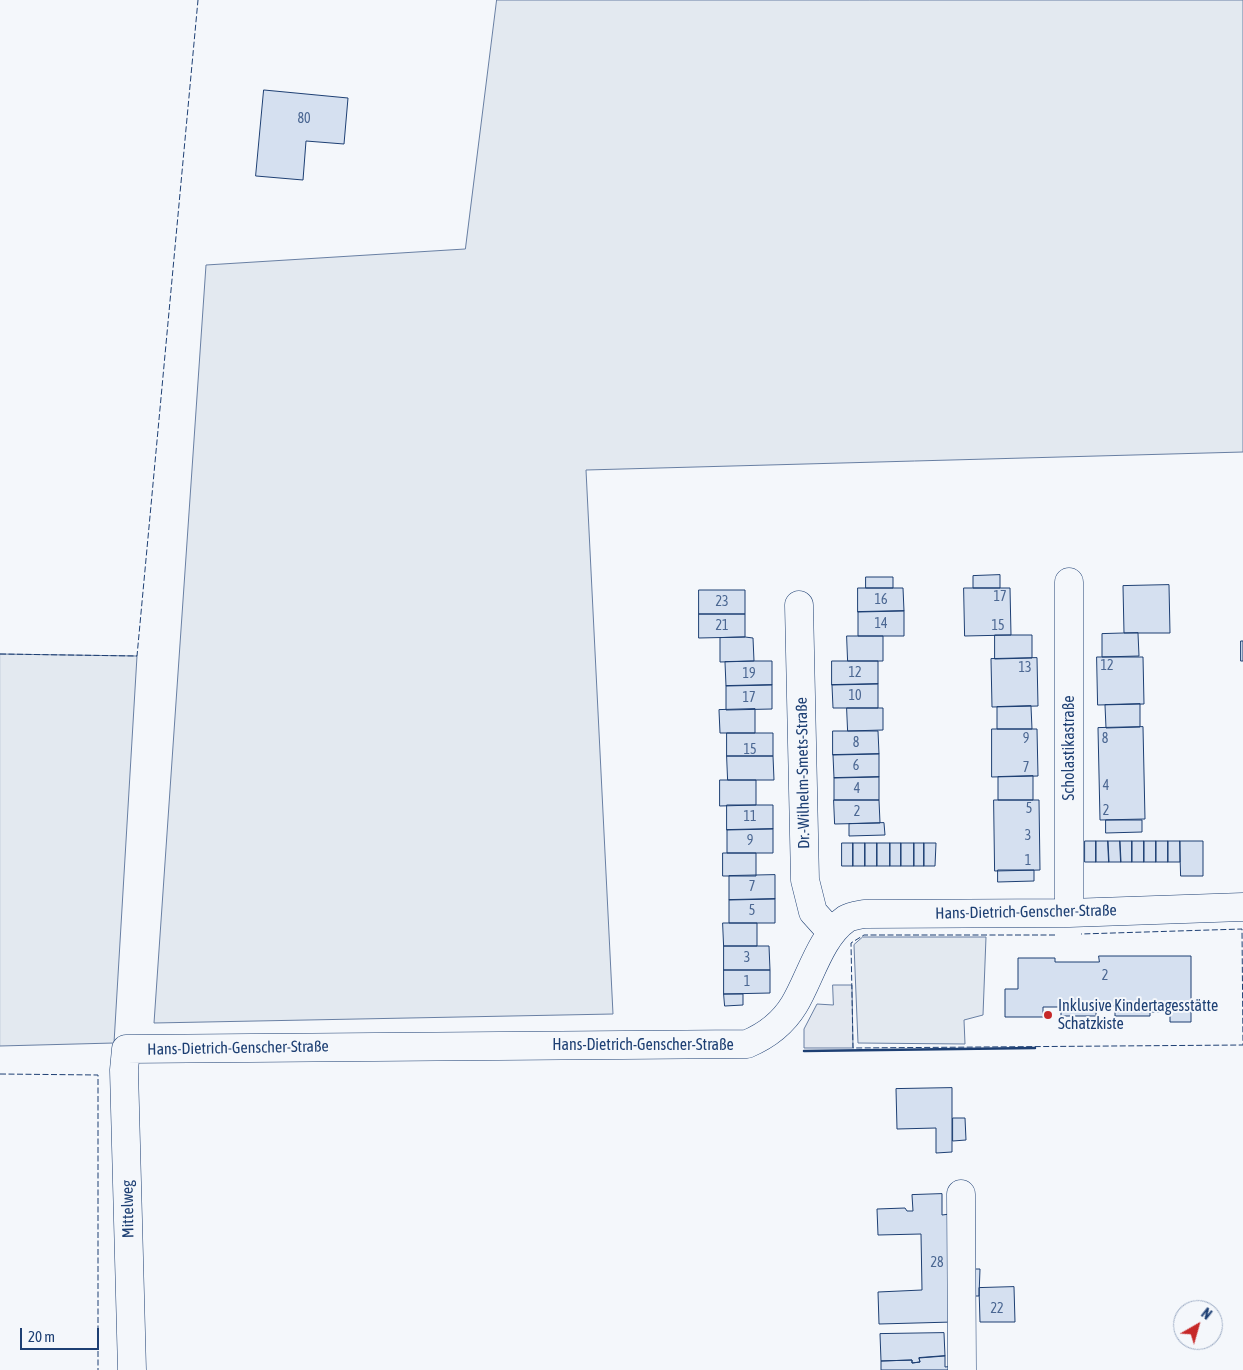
<!DOCTYPE html>
<meta charset="utf-8">
<style>
body{margin:0}
#map{position:relative;width:1243px;height:1370px;overflow:hidden;background:#f4f7fb;font-family:"Asap Condensed",sans-serif}
canvas{display:block}
.north{position:absolute;left:1173px;top:1300px;width:50px;height:50px;box-sizing:border-box;background:#f4f7fb;border:1px solid #9eadc5;border-radius:50%;rotate:38deg;font-size:14px;font-weight:700;line-height:20px;text-align:center;color:#1d3f73}
.north::after{content:'';display:block;margin:auto;width:18px;height:22px;background:#c62828;clip-path:polygon(50% 0,100% 100%,50% 72%,0 100%)}
.scale{position:absolute;left:20px;top:1328px;width:79px;height:22px;box-sizing:border-box;border:2px solid #1d3f73;border-top:0;padding-left:6px;font-size:15px;line-height:18px;white-space:nowrap;color:#1d3f73;-webkit-text-stroke:4px #f4f7fb;paint-order:stroke}
</style>
<div id="map">
<canvas width="1243" height="1370"></canvas>
<div class="north">N</div>
<div class="scale">20 m</div>
</div>
<script>
const context = document.querySelector('canvas').getContext('2d');
context.lineJoin = 'round';
function fillPath(path, color) {
  context.fillStyle = color;
  context.fill(path, 'evenodd');
}
function strokePath(path, color, width, dash) {
  context.strokeStyle = color;
  context.lineWidth = width;
  context.lineCap = dash ? 'butt' : 'round';
  context.setLineDash(dash || []);
  context.stroke(path);
}
function drawText(font, color, halo, rows, align = 'center') {
  context.font = font + ' "Asap Condensed",sans-serif';
  context.lineWidth = 4;
  context.setLineDash([]);
  context.textBaseline = 'middle';
  context.strokeStyle = halo;
  context.fillStyle = color;
  for (const [text, x, y, turn = 0] of rows) {
    context.save();
    context.translate(x, y);
    context.rotate((+turn || 0) * Math.PI / 180);
    context.textAlign = isNaN(turn) ? turn : align;
    if (halo) context.strokeText(text, 0, 0);
    context.fillText(text, 0, 0);
    context.restore();
  }
}
const green = new Path2D(`
 M497 0H1243V452L586 470 613 1014 154 1023 206 265 465 249Z
 M0 654 137 656 114 1043 0 1046Z
 M863 937H986L983 1015 964 1020 965 1044 858 1043 854 945Z`);
fillPath(green, '#e3e9f0');
strokePath(green, '#687fa3', 1);
const parking = new Path2D(`
 M833 985H852L853 1048H804V1029L817 1004 833 1005Z`);
fillPath(parking, '#e3e8f0');
strokePath(parking, '#687fa3', 1);
const building = new Path2D(`
 M264 90 348 98 344 144 306 141 303 180 256 176Z
 M1000 575V588H973V576Z
 M866 577H893V588H866Z
 M1169 585 1170 633H1124L1123 586Z
 M858 588H903L904 611 858 612Z
 M964 588H1010L1011 635 965 636Z
 M699 590H745V614H699Z
 M904 611V636H858V612Z
 M699 614H745V637L699 638Z
 M1138 633 1139 656 1102 657V634Z
 M995 635H1032V658L995 659Z
 M847 636H883V661H848Z
 M745 637 753 638 754 661 720 662V638Z
 M1241 641H1243V661H1241Z
 M1097 657H1143L1144 704 1098 705Z
 M1037 658 1038 706 992 707 991 659Z
 M754 661H772V685L726 686 725 662Z
 M832 661H878V684L832 685Z
 M878 684V708H833L832 685Z
 M772 685V709L726 710V686Z
 M1140 704V727L1106 728 1105 705Z
 M1031 706 1032 729H997V707Z
 M847 708H883V730L848 731Z
 M755 709V733H720L719 710Z
 M1143 727 1145 819 1100 820 1098 728Z
 M992 729H1037L1038 776 992 777Z
 M833 731H878L879 754 833 755Z
 M727 733H773V756H727Z
 M879 754V777L834 778 833 755Z
 M727 756H773L774 780H728Z
 M1033 776V800H998V777Z
 M879 777V800H834V778Z
 M720 780H756V805L720 806Z
 M834 800H879L880 823 835 824Z
 M994 800H1039L1040 870 995 871Z
 M727 805H773V829L727 830Z
 M1106 820H1142V832L1106 833Z
 M884 823 885 835 849 836V824Z
 M773 829V853H727V830Z
 M1085 841H1096V862H1085Z
 M1096 841H1108L1109 862H1096Z
 M1108 841H1120L1121 862H1109Z
 M1120 841H1132V862H1121Z
 M1132 841H1144V862H1132Z
 M1144 841H1156V862H1144Z
 M1156 841H1168V862H1156Z
 M1168 841H1180V862H1168Z
 M1180 841H1203V876H1181Z
 M842 843H853V866H842Z
 M853 843H865V866H853Z
 M865 843H877V866H865Z
 M877 843H890V866H877Z
 M890 843H901V866H890Z
 M901 843H914V866H901Z
 M914 843H924V866H914Z
 M924 843H936L935 866H924Z
 M723 853H756V876H723Z
 M998 870H1034V881L998 882Z
 M775 875V899L729 900V876Z
 M775 899V923H729V900Z
 M723 923H757V946H724Z
 M724 946H769L770 970H724Z
 M1099 956H1191V1022H1170V1012H1150V1016H1115V1006H1096V1016H1061V1007H1043V1017H1005V989H1018V958H1055V962H1099Z
 M724 970H770V993L724 994Z
 M724 994H743V1005L725 1006Z
 M952 1088V1152L936 1153V1128L897 1129 896 1089Z
 M953 1118H965L966 1140 953 1141Z
 M942 1194V1215L950 1214 953 1322 879 1324 878 1292 922 1290 921 1234 878 1235 877 1209 905 1208 907 1211H913L912 1195Z
 M968 1269H980L979 1296H969Z
 M1014 1287 1015 1322H980L979 1288Z
 M944 1333 945 1356 919 1358 920 1362 912 1363V1360L881 1361 880 1334Z
 M945 1356V1367L955 1366V1370H881V1361L912 1360V1363L920 1362 919 1358Z`);
fillPath(building, '#d5e0f0');
strokePath(building, '#1d3f73', 1);
const minor = new Path2D(`
 M799 605 805 880 813 912 831 932
 M1069 913V582
 M961 1194 962 1370
 M132 1370 124 1070 126 1049 747 1044C766 1036 783 1023 794 1005 810 979 820 937 846 919 851 916 859 915 864 914L1069 913 1243 907`);
strokePath(minor, '#1d3f73', 29);
strokePath(minor, '#f4f7fb', 28);
strokePath(new Path2D(`
 M0 654 137 656 198 0
 M1055 935H864L851 943 853 1048 1243 1045 1242 929 1081 934
 M0 1074 98 1075V1370`), '#1d3f73', 1, [6, 2.5]);
strokePath(new Path2D(`
 M804 1051 1035 1048`), '#1d3f73', 2.5);
for (const [x, y, r, color] of [
 [1048,1015,5,"#c62828"]
]) {
  const dot = new Path2D();
  dot.arc(x, y, r, 0, 2 * Math.PI);
  context.fillStyle = color;
  context.fill(dot);
  strokePath(dot, '#f4f7fb', 2);
}
drawText('14px', '#4b6792', null, [
 ["80",304,119],
 ["17",1000,597],
 ["16",881,600],
 ["23",722,602],
 ["14",881,624],
 ["21",722,626],
 ["15",998,626],
 ["12",1107,666],
 ["13",1025,668],
 ["12",855,673],
 ["19",749,674],
 ["10",855,696],
 ["17",749,698],
 ["9",1026,739],
 ["8",1105,739],
 ["8",856,743],
 ["15",750,750],
 ["6",856,766],
 ["7",1026,768],
 ["4",1106,786],
 ["4",857,789],
 ["5",1029,809],
 ["2",1106,811],
 ["2",857,812],
 ["11",750,817],
 ["3",1028,836],
 ["9",750,841],
 ["1",1028,861],
 ["7",752,887],
 ["5",752,911],
 ["3",747,958],
 ["2",1105,976],
 ["1",747,982],
 ["28",937,1263],
 ["22",997,1309]
]);
drawText('16px', '#1d3f73', '#f4f7fb', [
 ["Scholastikastraße",1069,748,-90],
 ["Dr.-Wilhelm-Smets-Straße",803,773,-91],
 ["Hans-Dietrich-Genscher-Straße",1026,912,-1],
 ["Hans-Dietrich-Genscher-Straße",643,1045],
 ["Hans-Dietrich-Genscher-Straße",238,1048,-1],
 ["Mittelweg",128,1209,-91]
]);
drawText('16px', '#1d3f73', '#f4f7fb', [
 ["Inklusive Kindertagesstätte",1058,1006],
 ["Schatzkiste",1058,1024]
], 'left');
</script>
